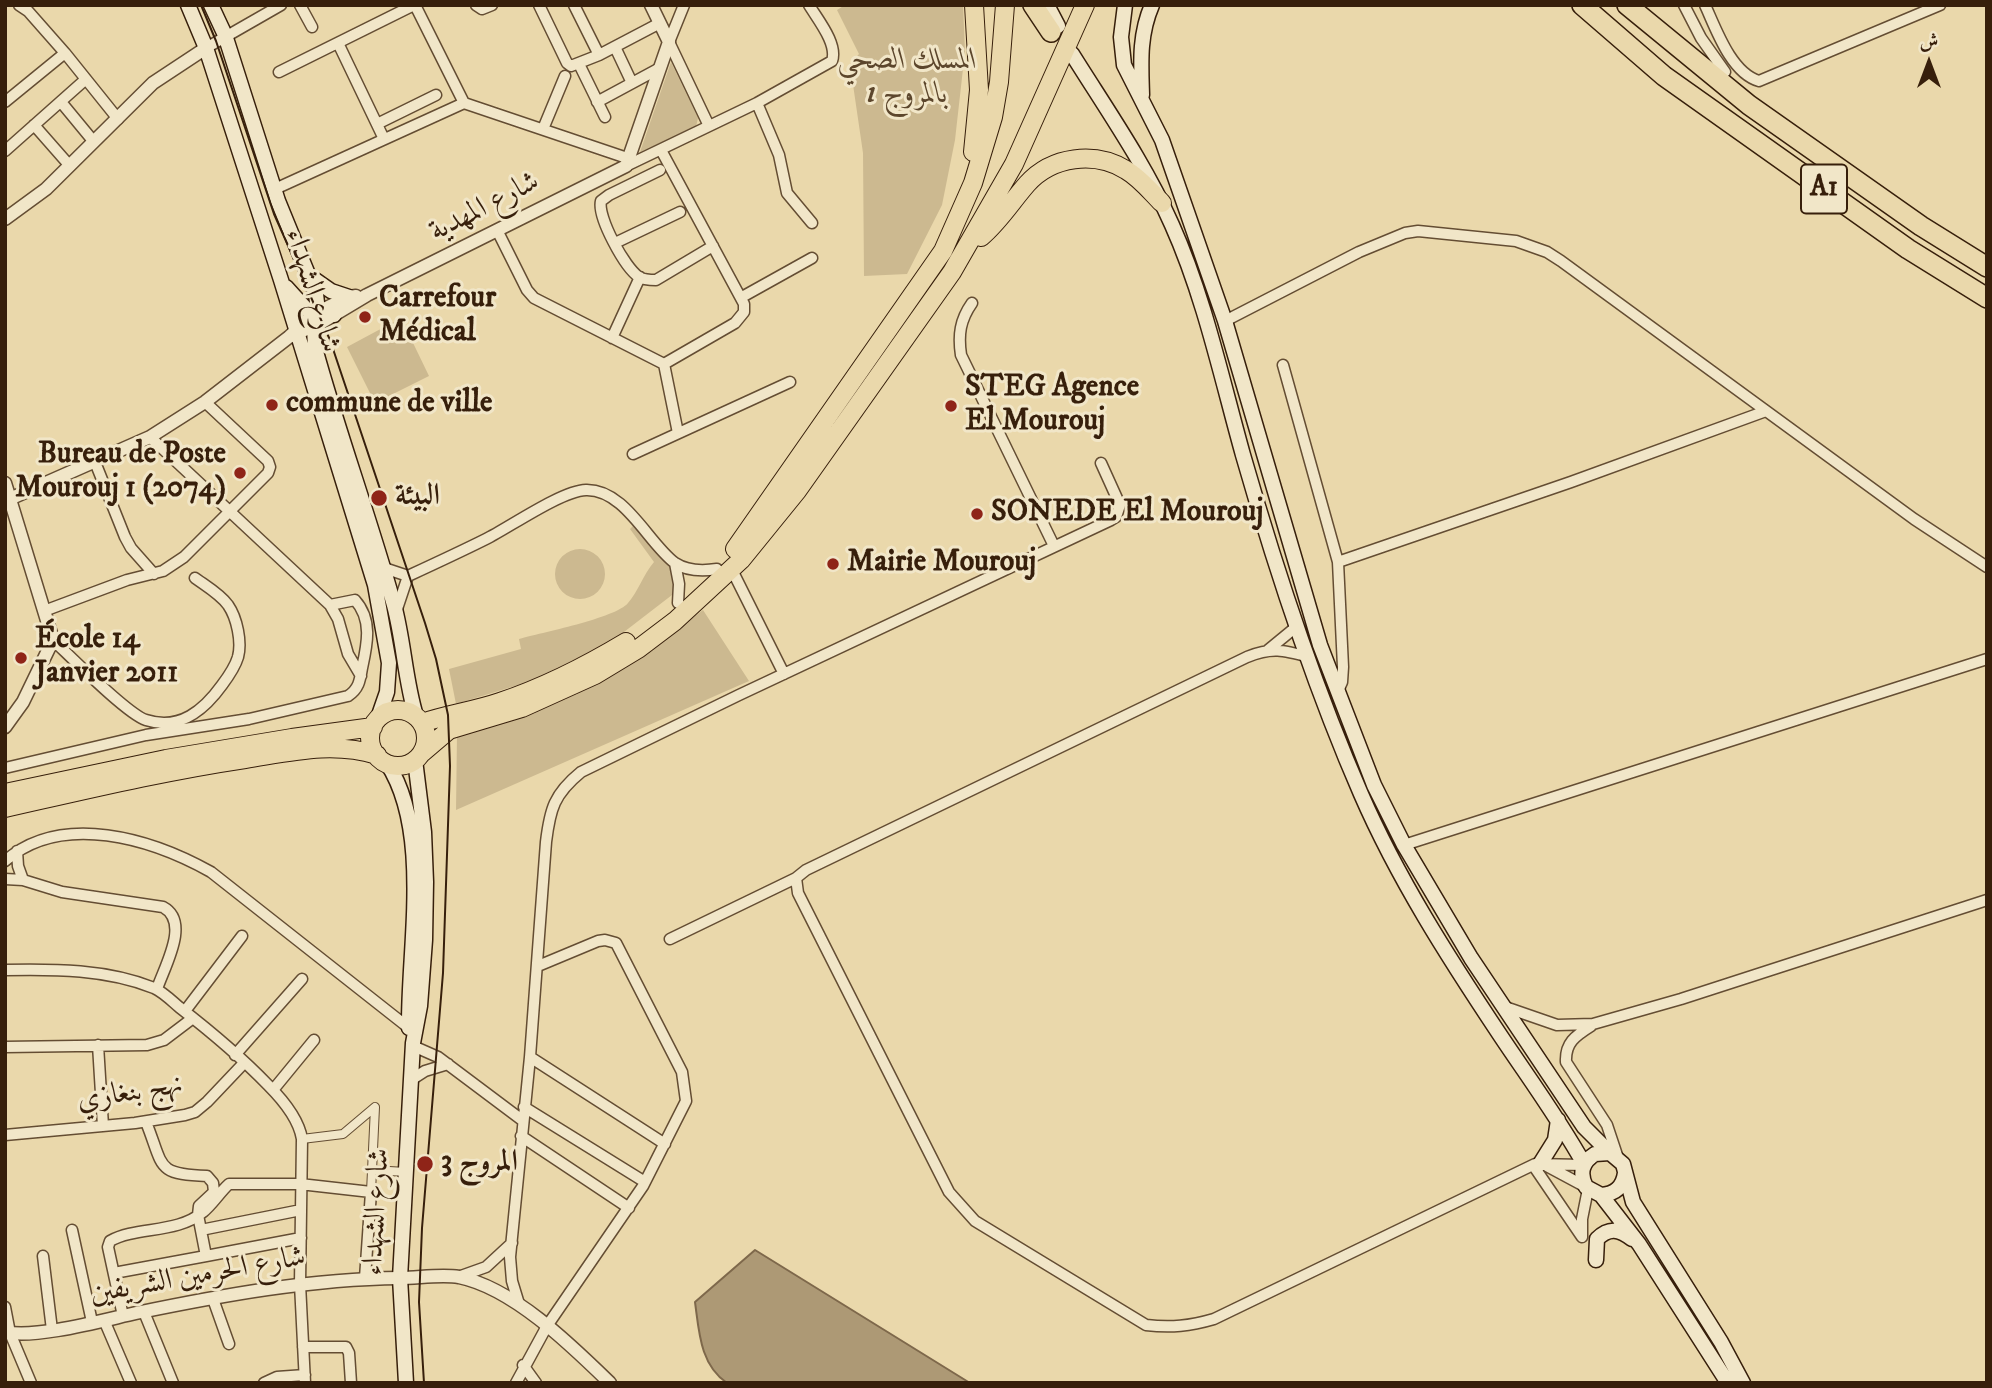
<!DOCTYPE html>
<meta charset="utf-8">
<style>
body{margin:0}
#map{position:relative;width:1992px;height:1388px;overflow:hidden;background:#ead8ab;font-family:"IM FELL DW Pica",Amiri,serif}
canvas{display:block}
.frame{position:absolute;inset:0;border:7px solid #371f0b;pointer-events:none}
.north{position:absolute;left:1894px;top:28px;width:70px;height:70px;-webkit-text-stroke:5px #f1e6c8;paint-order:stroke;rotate:0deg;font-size:19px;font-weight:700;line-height:28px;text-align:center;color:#371f0b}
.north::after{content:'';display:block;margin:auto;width:24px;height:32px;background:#371f0b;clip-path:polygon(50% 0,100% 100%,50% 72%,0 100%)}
</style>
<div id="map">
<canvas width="1992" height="1388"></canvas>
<div class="frame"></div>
<div class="north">ش</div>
</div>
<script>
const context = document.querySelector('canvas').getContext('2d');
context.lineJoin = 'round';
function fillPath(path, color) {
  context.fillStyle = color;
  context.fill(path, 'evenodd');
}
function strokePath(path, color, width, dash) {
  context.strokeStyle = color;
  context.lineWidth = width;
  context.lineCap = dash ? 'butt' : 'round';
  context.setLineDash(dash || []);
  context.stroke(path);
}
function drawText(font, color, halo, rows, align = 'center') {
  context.font = font + ' "IM FELL DW Pica",Amiri,serif';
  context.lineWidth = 6;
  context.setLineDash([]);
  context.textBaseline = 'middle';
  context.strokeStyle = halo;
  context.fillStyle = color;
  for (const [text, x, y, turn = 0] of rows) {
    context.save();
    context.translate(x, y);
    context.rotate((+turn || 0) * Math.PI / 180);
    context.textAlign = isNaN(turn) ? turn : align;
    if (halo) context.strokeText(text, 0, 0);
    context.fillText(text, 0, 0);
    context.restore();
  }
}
fillPath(new Path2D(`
 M845 5H963L965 51 955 140 942 205 907 274 864 276 863 153 850 64 859 54 837 10Z
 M671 62 698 118 696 127 640 152Z
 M401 318 429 376 375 403 347 347Z
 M634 525 671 566 675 577 672 595 611 642 528 682 456 704 449 669 521 649 519 639C540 633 616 618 628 603 638 592 643 575 654 562L630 529Z
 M555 574a25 25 0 1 1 50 0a25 25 0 1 1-50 0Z
 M703 610 749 681 456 810 457 734 566 698 634 661Z`), '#ccb990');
const water = new Path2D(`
 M755 1250 970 1383H727C700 1365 699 1331 695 1302Z`);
fillPath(water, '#ad9975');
strokePath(water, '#7e684b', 2);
const pedestrian = new Path2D(`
 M302 1139 343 1134 375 1107 371 1192
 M372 1170 406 1172`);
const minor = new Path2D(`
 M19 5 28 11 65 53 118 119
 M300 5 312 27
 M415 5 464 103 630 159
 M476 5 482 9 492 5
 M539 5 567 63 571 66 599 55 660 23
 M574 5 599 55
 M684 5 669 42 709 126
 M1684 5 1701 38 1725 72
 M1705 5C1716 29 1731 73 1759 81L1940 5
 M338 43 384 139
 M615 47 632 83
 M206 48 281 5
 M579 64 605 117
 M279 72 414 5
 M5 102 65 53
 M61 102 94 142
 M597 102 660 68
 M757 103 779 155 787 193 812 223
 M377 124 436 95
 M34 125 70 166
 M543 129 565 76
 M5 151 86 79
 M626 166 757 103 832 61C838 44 818 20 809 5
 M660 170 609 195 601 201C597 217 625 268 639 277 644 280 650 280 656 280L713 246
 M275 189 464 103
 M497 230 527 290 534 298 664 364 735 323 744 312V304L661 150
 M615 243 680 212
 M742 297 812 258
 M972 303C960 320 958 335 961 355L1054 546
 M1225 321 1359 252 1405 233 1418 231 1516 241 1547 252 1561 261 1914 519 1987 567
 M612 338 640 277
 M664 364 678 433
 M1283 365 1338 562 1343 667 1342 682 1338 691
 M150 437 330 605 338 619 348 654 361 676
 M633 454 790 382
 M95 462 125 537 131 548 154 574
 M1338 562 1571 482 1766 411
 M675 563 679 584 678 603
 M384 568 408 576C434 564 460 552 486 539 510 527 561 491 586 490 625 489 648 543 675 563 687 571 704 571 717 569
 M732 570 784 674
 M44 611 127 580 163 571 184 557 268 473 270 467 268 461 205 402
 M396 612 408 576
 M53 640C71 657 127 714 146 720 180 731 204 710 222 685 228 677 235 667 238 657 242 642 237 618 228 605 220 594 206 586 195 578
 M1268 650 1296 627
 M1309 657C1283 650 1272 647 1247 657L806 870 796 878 798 893 949 1192 975 1221 1146 1325C1171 1328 1190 1326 1214 1319L1535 1164 1583 1165
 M5 768 146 735 249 719 348 696C359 689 360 680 362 668 367 645 373 620 355 600L330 605
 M1404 845 1987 659
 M17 851 18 866 23 880
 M5 861C62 811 152 839 211 872L409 1028H414
 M5 879 23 880 62 892 163 907C191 922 164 967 157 989
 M670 939 796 878
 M5 970C54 969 107 969 154 988 163 992 172 1001 179 1007 210 1031 241 1057 268 1085 282 1099 299 1120 302 1139L300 1284 305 1383
 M1505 1007 1557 1025 1593 1024 1681 999 1987 900
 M185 1011 242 936
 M1591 1026C1575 1036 1565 1043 1566 1062L1607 1125 1618 1158
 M98 1045 103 1126
 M413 1046 438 1057 522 1120
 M5 1047 147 1045 164 1040 193 1018
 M235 1055 302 979
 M530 1057 665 1144
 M411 1080 425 1071 448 1064
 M273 1090 314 1040
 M524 1107 645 1182
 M146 1122C164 1167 155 1174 207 1176L213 1183 214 1192 199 1206 198 1215 206 1256 301 1238
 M5 1135 135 1123 185 1115 195 1112 207 1102 244 1063
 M521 1136 629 1208
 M1533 1165 1582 1237
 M1545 1165 1586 1187
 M72 1230 92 1322
 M201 1230 301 1210
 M1582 1237V1219L1588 1189
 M43 1256 52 1330
 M114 1273 206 1256
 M458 1277 486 1267 512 1243
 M213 1299 229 1344
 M519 1304 512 1281 510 1257 530 1057 546 842C550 809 554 794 581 772L739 695 1111 520 1116 517 1120 505 1101 463
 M5 1307 10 1333 31 1383
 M144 1312 173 1383
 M123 1316 108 1247 110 1241C137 1226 177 1234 203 1212 212 1205 220 1192 229 1184H300L371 1192 365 1278
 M104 1320 131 1383
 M303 1347H346L349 1353 351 1383
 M523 1365 536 1383
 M264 1383 277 1377 305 1375
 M516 1383 547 1326 643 1186 686 1101 682 1072 616 943 605 940 598 941 538 966`);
const tertiary = new Path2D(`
 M5 219 46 189 153 83 206 48
 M289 337 322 322 367 295 626 166 669 42 651 5
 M5 483 53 640 23 702 5 727
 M5 501 150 437 205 402 289 337 314 314 349 297 356 296
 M5 1332C36 1339 104 1320 136 1313 223 1295 311 1279 400 1278 418 1278 441 1274 459 1277 513 1288 571 1345 610 1383`);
const secondary = new Path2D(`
 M188 5 206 48 281 280 375 585 389 663 387 692 378 718
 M211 5 225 35 278 201 316 294 318 311 314 326 315 348C339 435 370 519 394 605 404 642 405 680 416 716
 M1047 5 1058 26
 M1125 5 1121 37 1124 65 1162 140 1225 321 1320 645 1374 785 1404 845 1471 958 1584 1127 1610 1153
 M1072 54C1107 110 1145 164 1172 225 1204 296 1222 380 1243 455 1276 570 1313 684 1361 794 1398 879 1448 957 1500 1035 1528 1077 1559 1119 1584 1164
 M1142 95C1141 63 1139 35 1152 5
 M311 277 331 291 349 297
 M286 287 306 309 334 315
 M387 763C432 832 408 948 409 1028
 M1540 1164 1555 1140 1558 1120
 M1625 1173C1623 1187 1615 1194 1601 1195L1586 1187C1579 1173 1582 1162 1595 1154L1610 1153 1623 1164 1633 1202 1721 1342 1743 1383
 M1601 1195 1639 1244 1728 1383
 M1596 1260 1597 1239C1609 1227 1619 1229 1632 1239
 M406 1383 400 1278 413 1043 420 1006 425 940 426 882 424 832 415 760`);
const trunk = new Path2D(`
 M973 152 979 90 974 5
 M981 237C999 222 1012 201 1027 184 1052 156 1095 151 1126 170 1140 178 1151 192 1162 203
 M735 549 943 251 973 183 993 117 999 82 1005 5
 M370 738a28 28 0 1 1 56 0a28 28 0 1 1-56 0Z
 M422 723C448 714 474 711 500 702 545 687 586 666 626 642
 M422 753 449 730 522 708 595 675 638 649 675 621 741 560 797 491 952 272 1014 164 1085 5
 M5 793 166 759 292 738 373 727
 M5 808C85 790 164 771 245 759 290 752 332 741 377 755`);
const motorway = new Path2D(`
 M1033 5 1051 32
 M1582 5 1664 76 1908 249 1987 298
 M1627 5 1749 105 1921 226 1987 267`);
strokePath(pedestrian, '#644d33', 10);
strokePath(minor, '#644d33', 13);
strokePath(tertiary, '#644d33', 15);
strokePath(secondary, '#371f0b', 17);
strokePath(trunk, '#371f0b', 20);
strokePath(motorway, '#371f0b', 22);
strokePath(pedestrian, '#f1e6c8', 8);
strokePath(minor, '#f1e6c8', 10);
strokePath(tertiary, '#f1e6c8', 12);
strokePath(secondary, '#f1e6c8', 14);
strokePath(trunk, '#ead8ab', 18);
strokePath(motorway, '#ead8ab', 19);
strokePath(new Path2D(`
 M201 5 216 41 274 214 330 340 425 623 436 659 448 715 450 766 443 973 422 1228 419 1302 424 1383`), '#371f0b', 2);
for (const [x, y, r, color] of [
 [365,317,7,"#8f2418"],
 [272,405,7,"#8f2418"],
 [951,406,7,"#8f2418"],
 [240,473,7,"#8f2418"],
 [379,498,9,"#8f2418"],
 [977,514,7,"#8f2418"],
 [833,564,7,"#8f2418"],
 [21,658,7,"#8f2418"],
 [425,1164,9,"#8f2418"]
]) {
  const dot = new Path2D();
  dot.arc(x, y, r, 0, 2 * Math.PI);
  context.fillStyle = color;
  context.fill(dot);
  strokePath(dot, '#f1e6c8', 2.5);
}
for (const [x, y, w] of [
 [1824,189,46]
]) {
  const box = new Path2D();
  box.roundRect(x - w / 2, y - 24.5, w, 49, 5);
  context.fillStyle = '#f1e6c8';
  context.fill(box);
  strokePath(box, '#371f0b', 2);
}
drawText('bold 28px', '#371f0b', null, [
 ["A1",1824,189]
]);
drawText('italic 30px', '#5c462c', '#f1e6c8', [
 ["المسلك الصحي",907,62],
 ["بالمروج 1",907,96]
]);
drawText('30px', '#371f0b', '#f1e6c8', [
 ["شارع المهدية",485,208,-27],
 ["شارع الشهداء",311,291,73],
 ["نهج بنغازي",130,1094,-9],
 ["شارع الشهداء",378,1212,-87],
 ["شارع الحرمين الشريفين",198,1277,-10]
]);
drawText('bold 30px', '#371f0b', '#f1e6c8', [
 ["Carrefour",379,300],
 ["Médical",379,334],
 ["STEG Agence",965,389],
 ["El Mourouj",965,423],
 ["commune de ville",286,405],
 ["Bureau de Poste",226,456,"right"],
 ["Mourouj 1 (2074)",226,490,"right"],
 ["البيئة",395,498],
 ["SONEDE El Mourouj",991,514],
 ["Mairie Mourouj",847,564],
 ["École 14",35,641],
 ["Janvier 2011",35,675],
 ["المروج 3",441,1164]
], 'left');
</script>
